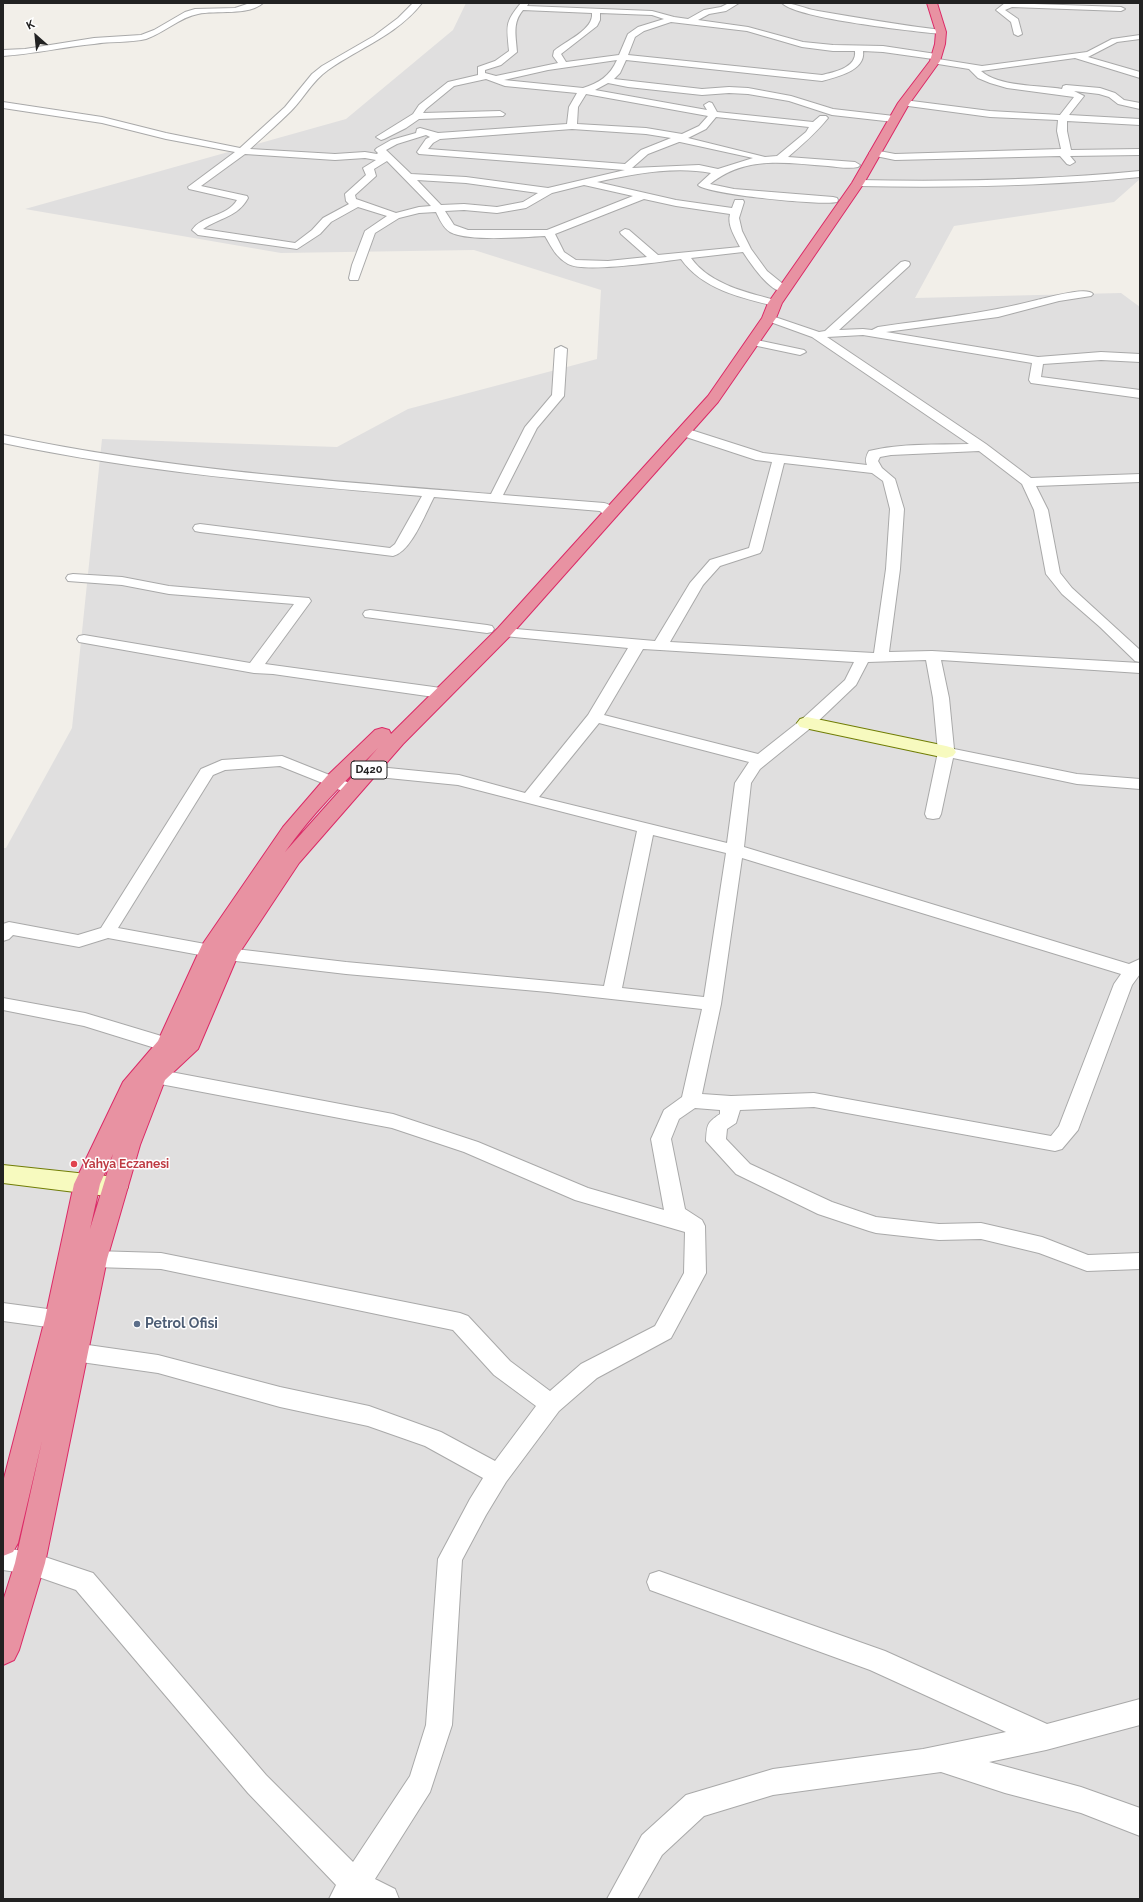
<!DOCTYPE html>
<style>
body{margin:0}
#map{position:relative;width:1143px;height:1902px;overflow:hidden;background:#f2efe9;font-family:Raleway,sans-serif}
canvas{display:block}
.frame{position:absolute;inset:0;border:4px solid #222;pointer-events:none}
.north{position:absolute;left:16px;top:16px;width:40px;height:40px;-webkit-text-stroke:3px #fff;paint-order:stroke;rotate:333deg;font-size:11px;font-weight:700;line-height:16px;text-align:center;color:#222}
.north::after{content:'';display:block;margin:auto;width:14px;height:18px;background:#222;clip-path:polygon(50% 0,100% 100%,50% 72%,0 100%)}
</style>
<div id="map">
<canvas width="1143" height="1902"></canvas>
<div class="frame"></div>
<div class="north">K</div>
</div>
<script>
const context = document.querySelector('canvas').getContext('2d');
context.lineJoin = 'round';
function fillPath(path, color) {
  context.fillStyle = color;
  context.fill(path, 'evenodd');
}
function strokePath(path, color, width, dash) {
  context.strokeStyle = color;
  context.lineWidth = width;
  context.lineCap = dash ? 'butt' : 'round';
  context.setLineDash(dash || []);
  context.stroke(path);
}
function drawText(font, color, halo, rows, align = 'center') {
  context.font = font + ' Raleway,sans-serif';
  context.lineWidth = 3;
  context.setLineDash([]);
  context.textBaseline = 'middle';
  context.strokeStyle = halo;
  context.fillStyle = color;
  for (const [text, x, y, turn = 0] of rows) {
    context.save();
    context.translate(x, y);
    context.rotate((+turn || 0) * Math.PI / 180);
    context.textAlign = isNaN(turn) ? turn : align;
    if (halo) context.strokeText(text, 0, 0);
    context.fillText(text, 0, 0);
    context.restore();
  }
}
fillPath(new Path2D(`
 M466 3H1140V179L1114 202 954 226 915 298 1121 293 1140 307V1899H3V848H6L72 728 102 439 337 447 408 409 597 359 601 290 474 250 281 253 25 209 346 119 453 30Z`), '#e0dfdf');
const street = new Path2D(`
 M250 3H263C249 16 215 10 198 14 180 17 164 33 146 39 130 43 110 41 94 44 63 47 34 54 3 56V50L25 49 94 38 141 35 154 30 185 12 195 9 235 8Z
 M413 3H422C397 35 359 48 328 70 312 81 304 98 291 111 278 124 264 136 250 149L335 154 365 152 377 154 378 153 375 150 377 148 391 140 416 133 417 129 420 128 438 133 567 124 569 107 577 93 505 86 486 79 454 86 426 109 423 113 500 111 505 114 503 116 419 119 406 128 384 139 381 140 376 137 413 114 419 105 448 82 478 75V67L495 61 509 51C507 26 504 23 521 3H529L527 6 652 11 674 17 688 19 704 10 721 7 729 3H739L726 11 709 14 698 20 748 27 803 42 833 45 883 46 936 54 940 57 938 59 982 66 1087 52 1112 39 1140 35V39L1117 42 1088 57 1140 72V78L1075 58 981 71C999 87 1039 85 1062 89L1063 86 1066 85 1100 88 1115 93 1124 100 1140 103V109L1118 104 1109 97 1099 94 1074 91 1084 96 1069 115 1140 119V125L1067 121V131L1071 150 1140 149V155L1070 156 1075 162 1070 165 1067 164 1060 156 895 160 871 155 869 153 874 150 895 154 1061 149 1057 131 1058 120 990 117 901 105 899 103 904 100 990 111 1060 115 1074 97 1007 88 990 83 978 78 969 69 932 63 931 61 933 59 883 52 863 51C866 71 836 77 822 81L626 60 620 73 614 79 702 89 729 87 748 88 791 96 833 109 894 116 899 119 894 122 832 115 789 101 748 94 729 93 702 95 628 87 608 83 595 90 707 110 704 105 709 102 712 103 717 112 813 122 820 116H826L828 118C816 133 802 145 788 157L855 162 860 165 858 167C849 169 837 167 828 166 785 163 746 155 710 184L734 189 833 197 837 198 838 200 837 202C822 206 706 194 698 185L711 173C674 166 633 174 597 182L676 200 732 208 735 200H743L744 202 739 218 742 231 751 249 767 271 788 288 789 290 788 292C772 296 751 264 743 252L691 258C710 285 749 293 779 301L781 303 775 306C741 298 702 289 681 259 660 262 583 273 568 264 556 257 552 248 545 236 522 237 469 242 450 232 443 228 439 218 436 212L419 213 399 218 375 233 358 280H350L349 278 352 265 365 231 387 216 358 207 331 222 320 234 297 249 198 235 192 230C202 215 227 217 237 200L189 189 188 187 235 152 166 139 102 123 3 108V102L102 117 166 133 240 148 285 107 312 74 322 66 374 36 398 18ZM523 10 592 13C594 30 565 41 554 51L553 56 558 63 496 76 485 73V70L501 65 517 52C516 36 512 23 523 10ZM600 13 652 15 664 19 638 27 628 34 619 55 566 62 561 54 597 26 600 20ZM671 22 747 31 802 47 833 51H855C857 68 834 72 822 75L628 55 635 37 644 31ZM617 60C610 76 599 83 583 88L504 80 548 70ZM586 94 708 116 699 126 682 134 646 128 577 124 578 107ZM716 117 809 127 806 132 777 156 765 157 688 138 706 129ZM572 129 646 134 671 138 641 150 625 164 428 149 433 143 440 139ZM426 135 430 137 426 139 417 152 419 154 625 170 548 188 466 177 411 174 386 150 397 144ZM679 142H680L753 158 718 169 699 165 632 168 648 154ZM245 154 335 160 365 158 376 160 363 168 366 175 345 194 346 201 349 204 323 218 312 230 295 243 203 229C219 218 238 217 248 198L247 196 201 186ZM387 161 431 206 419 207 396 213 356 199 355 195 376 176 374 169ZM417 180 466 183 538 193 523 202 497 207 464 204 441 205ZM584 185 633 196 547 230H468L454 225 445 211 464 210 497 213 526 208 552 193ZM644 199 676 206 730 214C727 225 735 237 740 247L658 255 629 230 625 229 620 232 621 234 647 257 608 261 576 260 564 252 555 234Z
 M782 3C795 3 805 9 818 11 859 18 900 25 941 30L945 32 941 34C913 31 798 19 782 3Z
 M1005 3 1121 7 1125 9 1121 11 1012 7 1005 10 1018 19 1022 34 1018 36 1014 34 1011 22 996 10Z
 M1140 171V177C1047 186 952 188 858 186L853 183 858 180C952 182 1047 180 1140 171Z
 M905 261 909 262 910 264 909 266 839 330 863 329 872 330 878 327C932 319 984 314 1037 300 1047 298 1087 286 1093 294L1091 296 1059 301 998 317 886 332 1038 357 1101 352 1140 354V362L1101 360 1043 364 1041 377 1140 390V398L1031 383 1029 380 1032 363 863 335 827 337 986 444 1031 478 1140 474V482L1036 486 1048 510 1060 573 1072 588 1140 650V662L1135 661 1100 627 1062 594 1046 574 1034 510 1022 484 979 451 891 455 880 457 878 461 882 468 895 479 904 509 900 569 889 652 932 651 1140 663V673L941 660 949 698 954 749 1077 774 1140 779V789L1077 784 953 758 941 814 939 818 933 819 927 818 925 814 938 752 933 698 926 660 868 662 856 685 813 726 760 769 751 783 744 847 1129 964 1140 959V974L1132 985 1078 1130 1062 1149 1055 1151 814 1107 740 1110 736 1123 727 1129 726 1139 750 1164 832 1202 876 1217 939 1224 981 1223 1042 1237 1088 1255 1140 1253V1269L1087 1271 1039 1253 981 1239 939 1240 876 1233 869 1231 818 1214 736 1174 706 1141C707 1126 706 1123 720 1114V1110L695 1108 679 1119 671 1139 685 1209 702 1220 705 1226 706 1273 671 1338 597 1378 559 1411 506 1482 486 1515 462 1560 452 1725 430 1792 375 1879 395 1889 399 1899H329L336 1885 248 1793 76 1590 30 1574 3 1570V1548L30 1552 93 1573 266 1775 353 1862 410 1776 426 1725 438 1559 470 1499 483 1478 425 1446 368 1426 280 1407 158 1373 74 1361 66 1359 63 1352 66 1345 74 1343 158 1355 280 1387 369 1406 441 1432 495 1461 536 1406 494 1375 453 1330 161 1269 94 1267 86 1265 83 1259 86 1253 94 1251 161 1253 460 1313 468 1316 510 1361 550 1391 581 1364 655 1326 684 1273 685 1232 575 1200 464 1152 392 1128 155 1083 148 1081 145 1076 148 1071 155 1069 393 1114 478 1142 588 1188 664 1210 651 1139 664 1110 682 1097 702 1009 548 992 346 974 227 960 108 938 79 947 13 935 9 939 3 941V924L9 922 78 935 101 928 201 769 222 760 282 756 357 786 359 789 357 792 351 794 345 792 280 766 225 770 213 775 118 928 227 948 346 962 604 986 637 831 458 785 368 776 362 774 360 771 362 768 368 766 459 775 525 793 588 715 628 648 504 636 499 635 497 632 499 629 504 628 655 641 690 583 710 560 749 548 772 462 756 460 680 435 678 432 680 429H688L763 453 867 465C865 460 866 456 869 451 901 443 936 445 969 444L812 337 765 320 763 318 769 315 819 332 825 331 901 262ZM784 463 872 473 883 481 890 509 886 569 874 653 670 642 703 585 720 566 760 553 762 550ZM643 649 660 650 854 662 845 680 801 720 758 754 604 715ZM599 723 749 762 735 783 727 843 539 797ZM653 835 726 853 704 997 622 988ZM742 858 1121 974 1114 984 1059 1126 1051 1136 814 1093 731 1096 702 1094 721 1004Z
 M752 339 804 350 806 352 800 355 748 344 746 342Z
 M561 346 567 349 564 396 537 428 503 495 604 503C610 504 613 508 617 513L615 516H605L600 511 434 497C425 514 411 552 393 556L200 532 195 531 193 528 195 525 200 524 390 548 395 544 422 496C281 484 141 472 3 443V435C164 469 327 481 491 494L525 427 552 395 555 349Z
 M73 574 122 577 169 586 309 598 311 601 265 664 441 688 446 690 449 693 446 696 441 698 273 674 254 673 79 642 77 639 79 636 84 635 250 663 294 604 169 594 122 585 68 581 66 578 68 575Z
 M370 610 487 625 492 626 494 629 492 632 487 633 365 617 363 614 365 611Z
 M3 998 85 1013 168 1038 181 1037 188 1039 190 1044 188 1049 168 1052 84 1026 3 1010Z
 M3 1303 70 1312 78 1315 81 1321 78 1327 70 1330 3 1321Z
 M659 1571 885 1651 1047 1724 1140 1699V1725L1046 1750 989 1762 1081 1787 1140 1808V1836L1081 1813 1005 1793 941 1772 773 1795 704 1816 662 1855 637 1899H607L642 1835 686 1795 773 1769 923 1749 1006 1732 870 1670 650 1590 647 1582 650 1574Z`);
const secondary = new Path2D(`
 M807 717 946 746 953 748 956 752 953 756 946 758 800 727 797 723 800 719Z
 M3 1165 115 1177 124 1180 128 1187 124 1194 115 1197 3 1183Z`);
const highway = new Path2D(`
 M927 3H937L946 32 945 44 940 61 909 104 864 183 782 303 776 318 718 402 510 636 403 744 299 863 238 955 198 1049 165 1080 140 1145 107 1259 45 1563 19 1650 14 1660 3 1665V1601L15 1563 42 1441 18 1543 13 1552 3 1556V1482L45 1319 74 1184 123 1082 158 1041 202 945 283 827 327 776 375 730 382 728 389 730 391 734 498 628 708 396 762 318 768 303 852 183 898 103 930 61 935 44 936 32ZM378 748 285 852C312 814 345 781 378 748ZM113 1154 90 1229 100 1184Z`);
strokePath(street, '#a9a9a9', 2);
strokePath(secondary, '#707d05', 2);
strokePath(highway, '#dc2a67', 2);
fillPath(street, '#fff');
fillPath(secondary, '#f7fabf');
fillPath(highway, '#e892a2');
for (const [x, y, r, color] of [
 [74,1164,4,"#e0444e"],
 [137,1324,4,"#5c6f8a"]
]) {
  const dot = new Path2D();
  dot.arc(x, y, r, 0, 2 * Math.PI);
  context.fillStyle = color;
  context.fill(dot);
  strokePath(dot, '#fff', 1.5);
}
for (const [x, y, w] of [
 [369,770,36]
]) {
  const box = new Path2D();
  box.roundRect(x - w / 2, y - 9, w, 18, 3);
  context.fillStyle = '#fff';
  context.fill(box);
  strokePath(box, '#222', 1);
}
drawText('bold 11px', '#222', null, [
 ["D420",369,770]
]);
drawText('bold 12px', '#be3a42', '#fff', [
 ["Yahya Eczanesi",82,1164]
], 'left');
drawText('bold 14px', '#4e5e75', '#fff', [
 ["Petrol Ofisi",145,1324]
], 'left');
</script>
